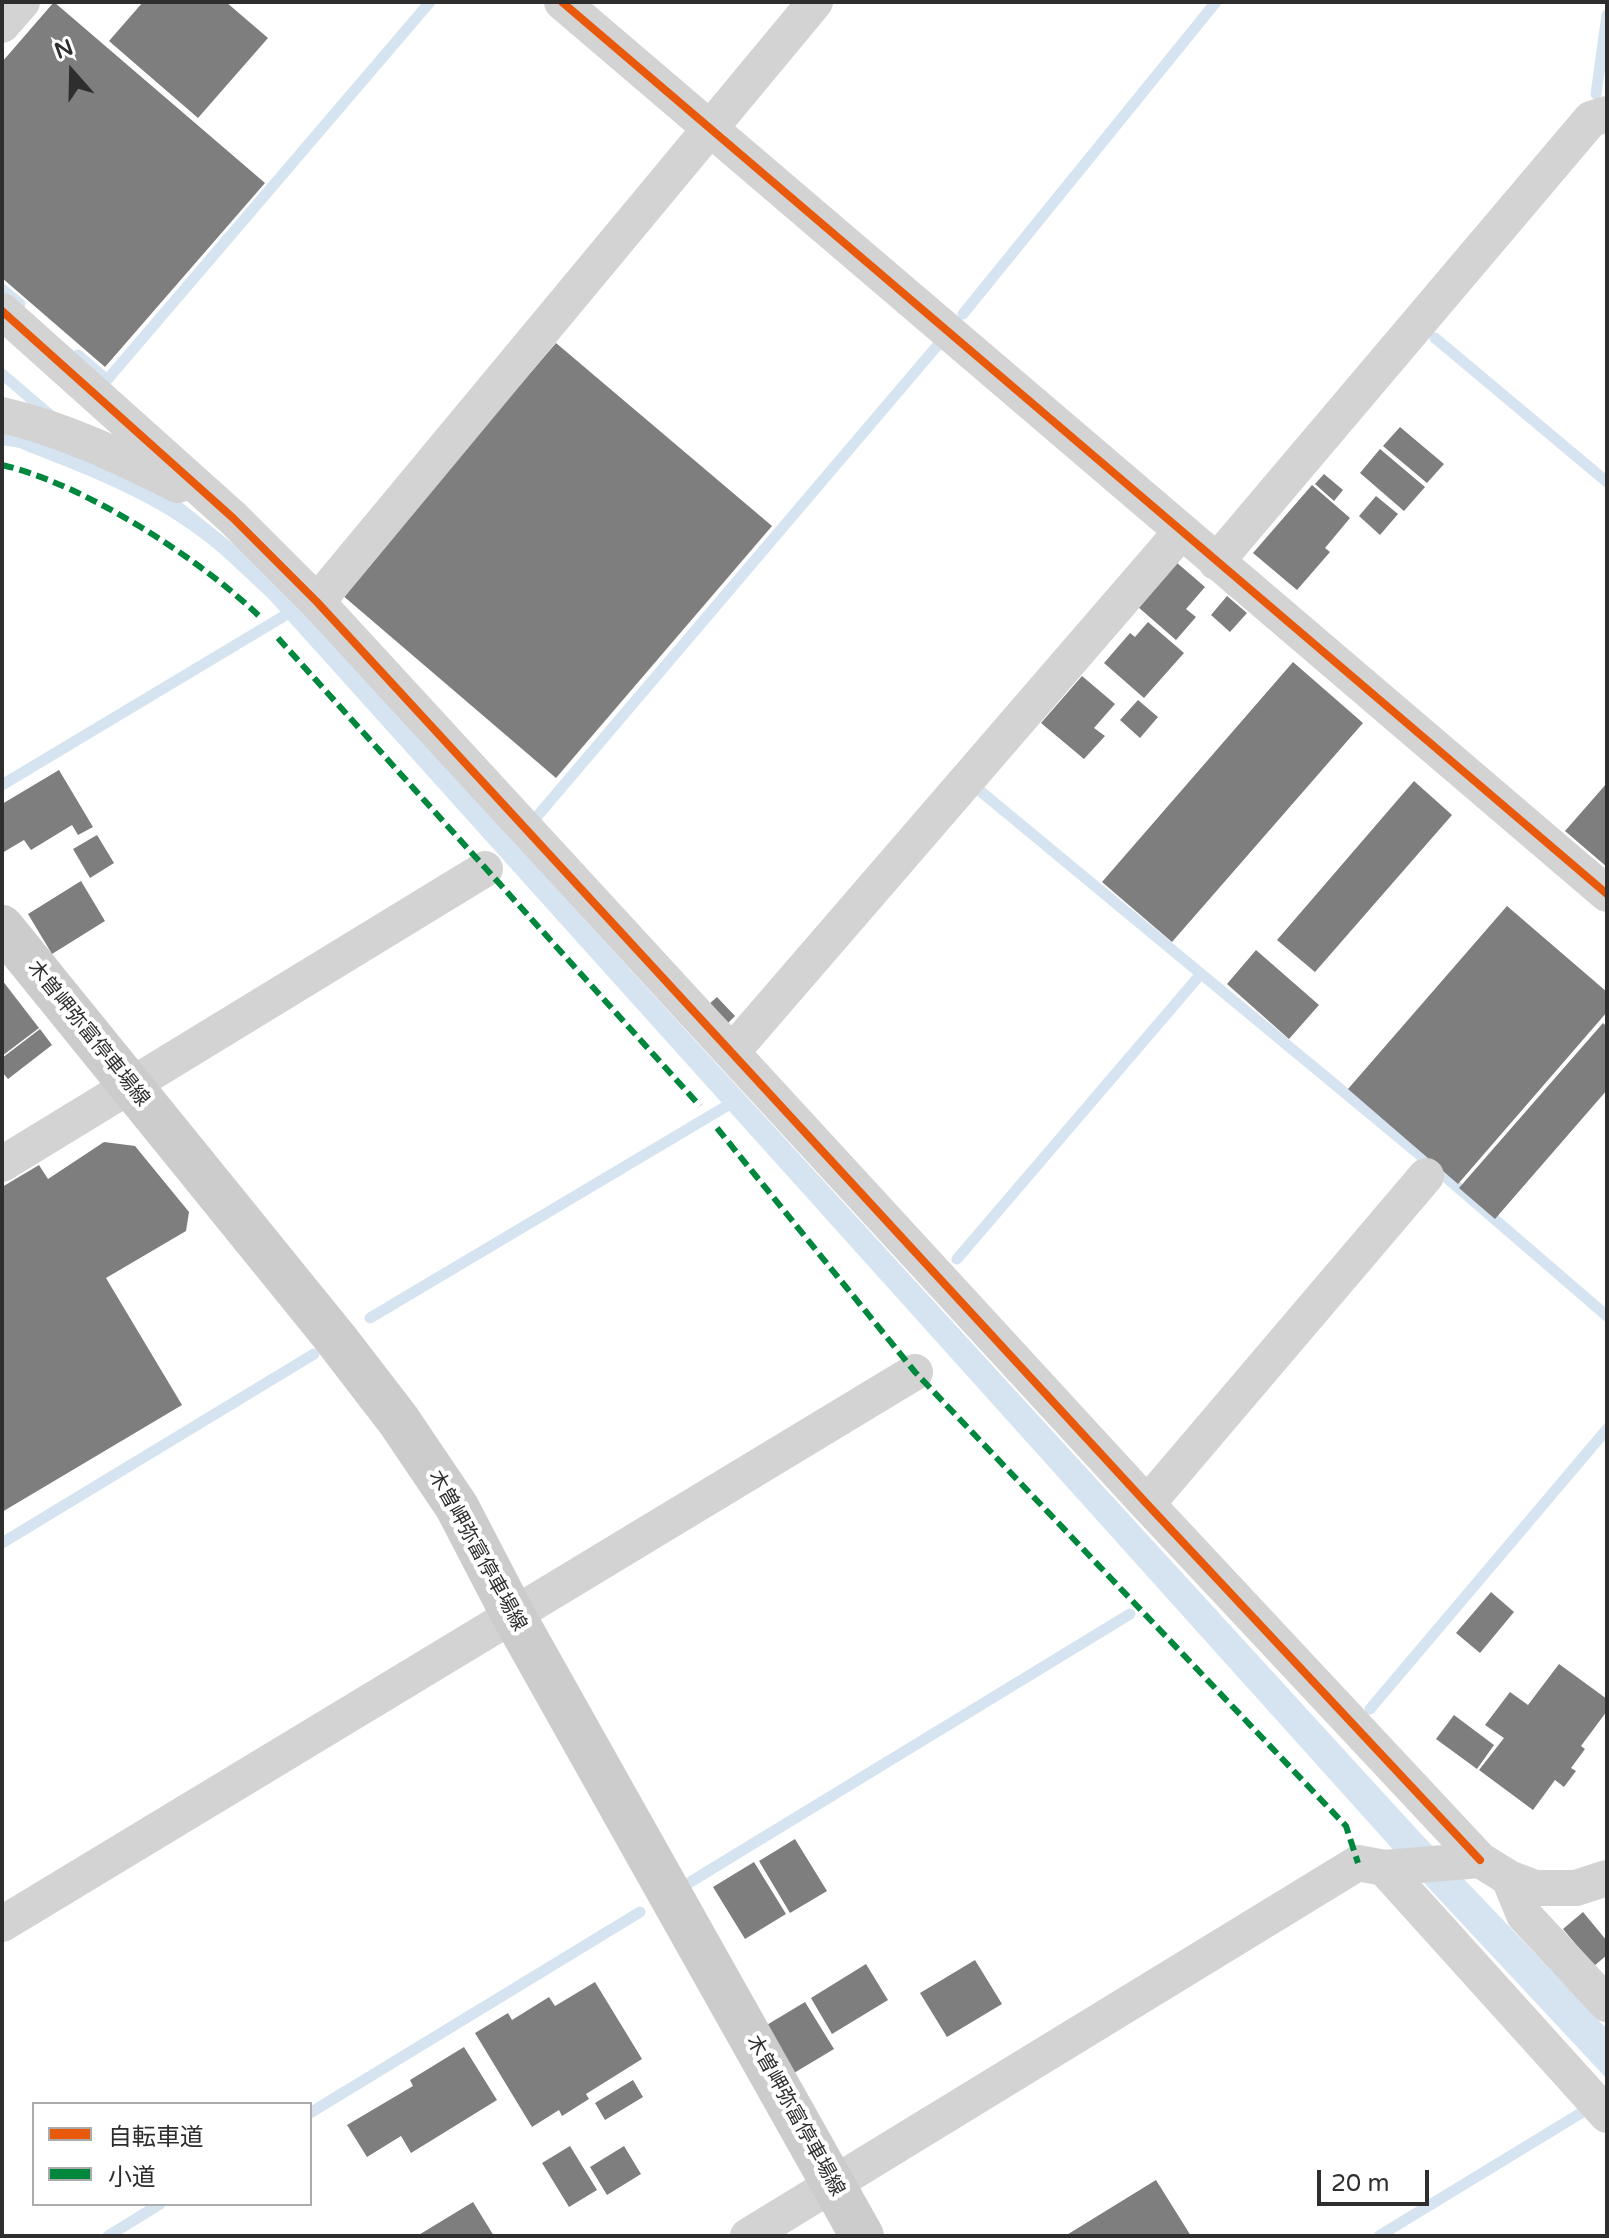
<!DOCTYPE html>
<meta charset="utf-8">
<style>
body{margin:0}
#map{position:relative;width:1609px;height:2238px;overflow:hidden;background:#fff;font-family:"Varela Round","Noto Sans JP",sans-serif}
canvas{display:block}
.frame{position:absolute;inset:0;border:4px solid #2e2e2e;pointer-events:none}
.legend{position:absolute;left:32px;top:2102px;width:280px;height:104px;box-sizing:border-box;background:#fff;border:2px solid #ababab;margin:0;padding:10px 14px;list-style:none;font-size:24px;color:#2e2e2e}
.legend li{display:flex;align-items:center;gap:16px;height:40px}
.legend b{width:40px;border:2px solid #ababab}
.north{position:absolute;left:32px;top:32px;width:80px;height:80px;-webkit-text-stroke:6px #fff;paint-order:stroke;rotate:340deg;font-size:22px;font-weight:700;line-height:32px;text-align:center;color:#2e2e2e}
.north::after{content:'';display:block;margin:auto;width:28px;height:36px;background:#2e2e2e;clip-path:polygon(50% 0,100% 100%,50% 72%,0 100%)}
.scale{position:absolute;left:1317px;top:2170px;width:112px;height:36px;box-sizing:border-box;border:4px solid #2e2e2e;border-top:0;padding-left:10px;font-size:24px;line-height:28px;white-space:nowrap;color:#2e2e2e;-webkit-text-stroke:6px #fff;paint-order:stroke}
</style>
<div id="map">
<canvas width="1609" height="2238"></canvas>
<div class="frame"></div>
<ul class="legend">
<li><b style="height:10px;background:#e8590c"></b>自転車道</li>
<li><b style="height:10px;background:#00873e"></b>小道</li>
</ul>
<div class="north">N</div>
<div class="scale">20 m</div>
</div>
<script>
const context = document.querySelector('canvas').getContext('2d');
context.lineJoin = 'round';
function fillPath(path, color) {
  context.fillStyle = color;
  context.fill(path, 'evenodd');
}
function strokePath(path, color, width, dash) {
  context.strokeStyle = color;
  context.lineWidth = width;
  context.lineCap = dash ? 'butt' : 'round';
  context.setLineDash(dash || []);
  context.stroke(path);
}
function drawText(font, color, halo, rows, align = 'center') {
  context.font = font + ' "Varela Round","Noto Sans JP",sans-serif';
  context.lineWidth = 8;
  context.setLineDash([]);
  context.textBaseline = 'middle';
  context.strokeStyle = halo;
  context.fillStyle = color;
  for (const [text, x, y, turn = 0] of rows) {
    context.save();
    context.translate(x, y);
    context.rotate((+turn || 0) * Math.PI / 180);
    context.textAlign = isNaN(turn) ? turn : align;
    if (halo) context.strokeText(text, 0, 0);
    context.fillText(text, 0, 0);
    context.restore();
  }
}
fillPath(new Path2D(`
 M2 425 180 501 246 554 307 616 1421 1834 1607 2029V2079L1398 1855 268 598C245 577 223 554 198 536 144 495 81 473 19 448L2 445Z`), '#d6e4f2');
strokePath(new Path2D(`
 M1596 94 1607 15
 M2 289 20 304
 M963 314 1216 2
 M1435 338 1607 482
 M78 355 107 380 430 2
 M2 374 50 415
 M2 785 284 616
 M979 790 1426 1160 1607 1316
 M534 820 937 346
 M957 1259 1200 975
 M370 1318 725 1107
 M2 1543 314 1354
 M1370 1709 1607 1429
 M687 1884 1130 1614
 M310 2113 640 1912
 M108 2236 160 2204
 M1379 2236 1586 2110`), '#d6e4f2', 11);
fillPath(new Path2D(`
 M54 2 265 183 105 367 2 278V62Z
 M143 2H226L268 38 198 118 109 41Z
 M556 343 772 526 556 778 341 594Z
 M1400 427 1444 464 1427 483 1383 446Z
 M1380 449 1425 487 1404 511 1360 473Z
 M1324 474 1343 490 1334 501 1315 484Z
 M1312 485 1350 518 1325 548 1330 552 1297 590 1253 553Z
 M1376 496 1398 514 1380 535 1359 516Z
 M1176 562 1205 587 1186 609 1196 617 1176 640 1137 606Z
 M1227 596 1247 613 1230 632 1211 615Z
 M1148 622 1184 653 1144 698 1104 663 1130 633 1135 637Z
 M1293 662 1363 723 1172 942 1102 882Z
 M1082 676 1115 704 1094 728 1105 736 1084 759 1041 723Z
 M1138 700 1158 717 1140 738 1120 720Z
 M59 770 93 827 78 835 72 825 31 850 24 840 2 853V804Z
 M1414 781 1452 815 1315 972 1277 940Z
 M1607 783V867L1565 831Z
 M97 835 114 863 90 878 73 849Z
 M81 881 105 921 52 954 28 914Z
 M1507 906 1607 992V1012L1458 1184 1348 1089Z
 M1256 950 1319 1005 1289 1039 1227 984Z
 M2 980 39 1028 2 1056Z
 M717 997 735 1016 726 1025 708 1005Z
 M1603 1023 1607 1027V1090L1495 1219 1459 1188Z
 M40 1029 52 1045 8 1079 2 1072V1058Z
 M104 1142 135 1146 189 1212 186 1231 106 1278 182 1405 2 1512V1187L39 1165 48 1179Z
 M1491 1592 1514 1612 1480 1653 1456 1633Z
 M1559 1664 1607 1699V1711L1581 1746 1585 1749 1571 1768 1576 1771 1564 1787 1555 1780 1533 1810 1479 1770 1504 1738 1485 1725 1510 1692 1528 1705Z
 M1454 1715 1494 1745 1477 1769 1436 1739Z
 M795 1839 827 1891 790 1913 759 1861Z
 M754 1862 786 1914 745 1939 713 1887Z
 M1583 1912 1607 1941V1955L1594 1966 1563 1929Z
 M975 1960 1002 2004 947 2037 920 1993Z
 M866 1964 888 2000 832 2034 811 1998Z
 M595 1982 642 2059 586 2094 589 2099 562 2116 559 2110 532 2127 475 2033 508 2013 512 2020 549 1997 555 2006Z
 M805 2002 834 2049 794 2073 765 2026Z
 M464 2047 497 2100 411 2153 401 2136 367 2157 347 2125 413 2086 410 2080Z
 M633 2080 643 2097 605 2120 595 2103Z
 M570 2146 597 2190 569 2207 542 2163Z
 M624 2146 641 2174 607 2195 590 2167Z
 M1156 2180 1191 2236H1065Z
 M473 2202 494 2236H417Z`), '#7e7e7e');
strokePath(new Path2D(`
 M562 2 1607 894
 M2 25 22 2
 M2 311 233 518 317 602 1147 1504 1480 1860
 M2 415C64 429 121 457 178 485
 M1216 562 1591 119 1607 114
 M317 602 815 2
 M732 1052 1181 532
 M2 1164 485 869
 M1147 1504 1426 1176
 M1384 1868 1607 2115
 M1509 1878 1524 1915 1607 2004
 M2 1924 915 1372
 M748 2236 1358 1863 1384 1868 1480 1860 1509 1878 1535 1888H1576L1607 1878`), '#d3d3d3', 36);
strokePath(new Path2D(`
 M2 927 336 1339 399 1421 457 1507 512 1613 862 2236`), '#ccc', 44);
strokePath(new Path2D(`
 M2 465C84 484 199 558 259 616
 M278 638 700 1106
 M717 1128 915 1372 1346 1826 1358 1863`), '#00873e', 6, [12, 6]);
strokePath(new Path2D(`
 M562 2 1607 894
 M2 311 233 518 317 602 1147 1504 1480 1860`), '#e8590c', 8);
drawText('20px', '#2e2e2e', '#fff', [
 ["木曽岬弥富停車場線",88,1034,51],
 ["木曽岬弥富停車場線",477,1551,61],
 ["木曽岬弥富停車場線",795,2116,61]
]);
</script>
